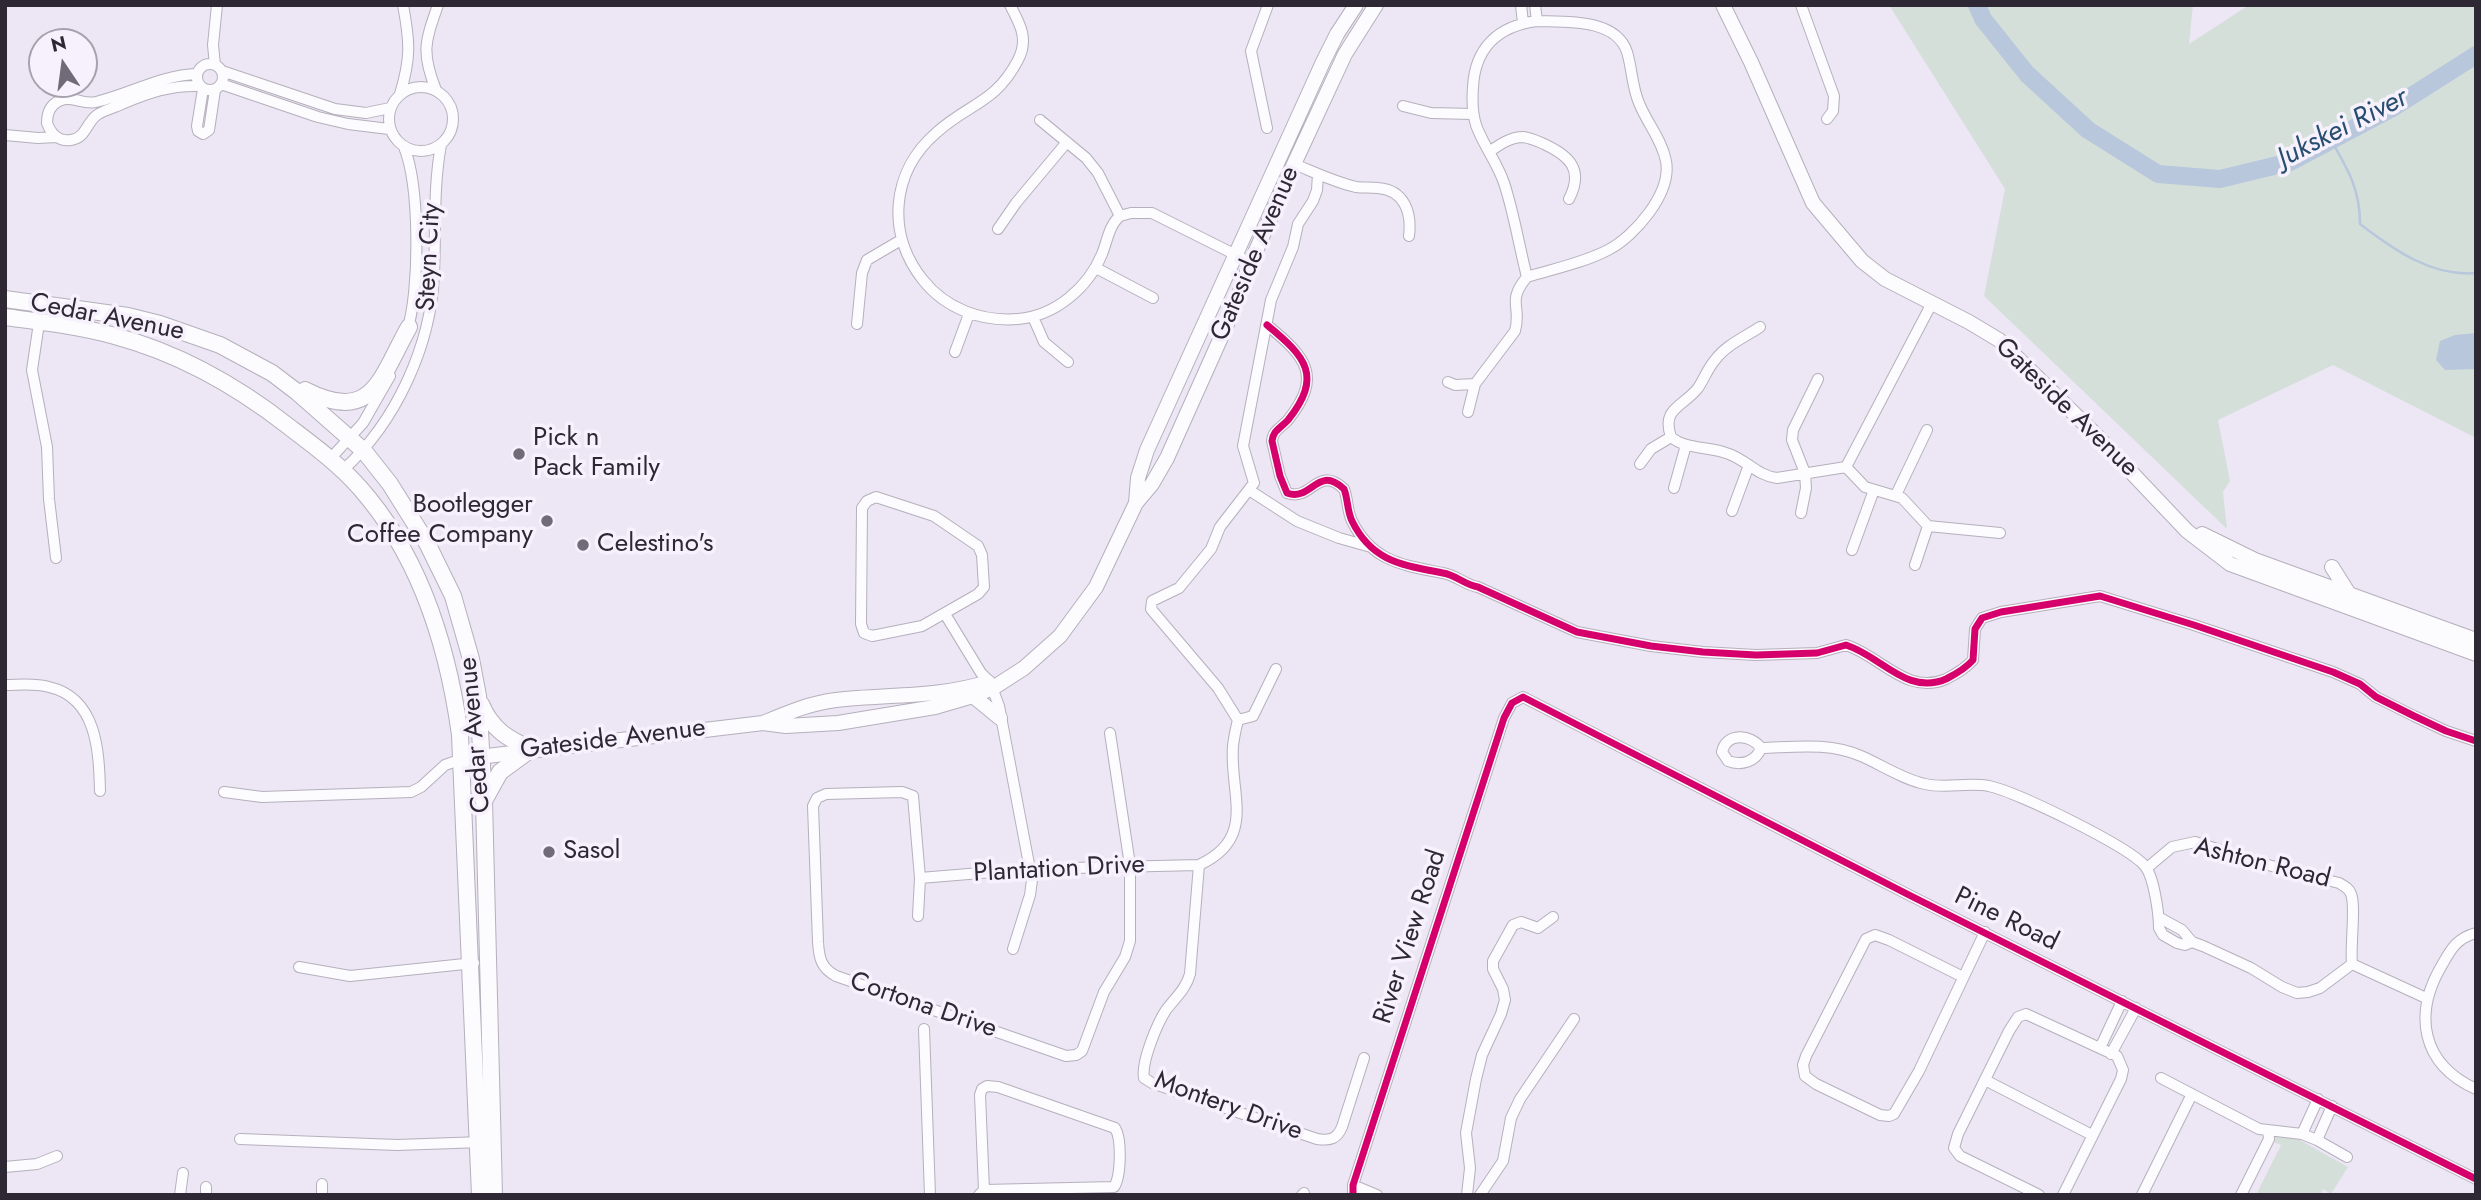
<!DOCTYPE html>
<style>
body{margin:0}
#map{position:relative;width:2481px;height:1200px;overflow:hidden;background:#ede6f5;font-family:Jost,sans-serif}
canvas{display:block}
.frame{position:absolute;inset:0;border:7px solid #2e2834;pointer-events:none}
.north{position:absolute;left:28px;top:28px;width:70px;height:70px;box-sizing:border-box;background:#f7f1fe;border:2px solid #a7a1ad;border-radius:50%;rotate:347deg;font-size:19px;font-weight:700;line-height:28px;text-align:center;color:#2e2834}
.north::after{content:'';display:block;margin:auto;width:24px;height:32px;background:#716a78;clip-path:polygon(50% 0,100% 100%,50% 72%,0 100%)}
</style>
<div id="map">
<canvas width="2481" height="1200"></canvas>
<div class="frame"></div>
<div class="north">N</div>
</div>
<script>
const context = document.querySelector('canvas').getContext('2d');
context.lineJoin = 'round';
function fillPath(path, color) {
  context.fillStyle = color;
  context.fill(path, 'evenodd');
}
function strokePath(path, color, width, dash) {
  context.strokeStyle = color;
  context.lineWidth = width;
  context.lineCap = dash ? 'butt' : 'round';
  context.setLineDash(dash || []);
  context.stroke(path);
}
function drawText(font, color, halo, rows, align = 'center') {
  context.font = font + ' Jost,sans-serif';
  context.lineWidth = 7;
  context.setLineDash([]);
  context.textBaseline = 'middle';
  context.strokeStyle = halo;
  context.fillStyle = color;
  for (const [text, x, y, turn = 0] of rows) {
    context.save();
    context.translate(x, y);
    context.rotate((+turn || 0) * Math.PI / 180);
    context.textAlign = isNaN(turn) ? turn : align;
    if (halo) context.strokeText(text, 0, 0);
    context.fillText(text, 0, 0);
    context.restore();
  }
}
fillPath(new Path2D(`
 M1889 5H2193L2189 44 2249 5H2476V438L2333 365 2218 420 2230 481 2223 492 2227 529 1984 296 2005 189Z
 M2274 1136 2296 1138 2348 1167 2331 1194 2323 1189 2320 1195H2256L2281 1145 2272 1141Z`), '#d5dfda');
fillPath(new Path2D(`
 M2476 333V369L2445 370 2436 360 2440 341 2455 335Z`), '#b9c7dc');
strokePath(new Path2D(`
 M2331 140C2348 170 2360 189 2360 224 2394 250 2432 277 2476 273`), '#b9c7dc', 2.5);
strokePath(new Path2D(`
 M1977 5 1983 19 2027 74 2088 130 2158 174 2220 179 2290 162 2394 107 2476 55`), '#b9c7dc', 18);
const minor = new Path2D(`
 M1010 5C1020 24 1029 39 1018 60 995 104 969 103 936 133 891 172 886 234 923 280 946 309 982 322 1018 319 1055 316 1088 288 1102 254 1107 242 1109 225 1120 216
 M1521 5 1523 23
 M1535 5 1537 21
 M1801 5 1834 96 1833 111 1827 119
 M1537 21C1565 22 1616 18 1627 52 1632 68 1632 87 1639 103 1647 123 1662 140 1666 161 1672 193 1635 236 1608 250 1583 263 1553 269 1527 277 1519 246 1514 213 1504 183 1497 162 1483 145 1476 125 1472 112 1472 100 1473 87 1475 48 1498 26 1537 21Z
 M197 77a13 13 0 1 1 26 0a13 13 0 1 1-26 0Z
 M215 65 213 45 217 5
 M222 71 335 109 366 113 390 108
 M197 74C161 75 130 94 96 102 83 105 72 95 59 101 50 105 47 114 47 123 51 134 59 142 71 140 86 138 86 123 97 115 104 110 114 108 122 104 148 93 170 85 200 86
 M221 84 318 117 348 124 389 129
 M389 119a32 32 0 1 1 64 0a32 32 0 1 1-64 0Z
 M203 89 197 126 198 131 203 134 209 130 215 90
 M436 90C421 52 425 42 438 5
 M400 94C411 58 410 42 403 5
 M1403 106 1431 113 1473 114
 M1040 120 1086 158 1098 173 1120 216
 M1267 128 1251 51 1268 5
 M5 135 38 138 56 137
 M404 147C420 186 420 291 407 331
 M1489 152C1499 145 1510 137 1523 137 1531 138 1537 141 1544 144 1570 156 1584 170 1569 199
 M1294 164C1314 172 1334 182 1356 187 1363 188 1370 187 1378 188 1404 190 1412 212 1409 236
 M1120 216 1131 213H1152L1242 258
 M998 229 1016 203 1067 142
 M1096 268 1153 298
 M42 303 32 370 47 447 49 499 56 558
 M1033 317 1044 342 1068 362
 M857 324 862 273 867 260 901 240
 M1267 325C1306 357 1323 376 1288 420 1281 428 1273 430 1272 441L1280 476 1287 493C1312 502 1317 464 1344 489 1348 499 1347 511 1352 521 1372 562 1403 565 1443 573 1456 575 1465 585 1478 587L1577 632 1651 646 1703 652 1756 655 1817 653 1846 645C1881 656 1907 696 1946 679 1956 674 1966 668 1973 660L1975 629 1982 618 2001 612 2100 596 2194 625 2333 672 2360 684 2376 697 2414 716 2446 731 2476 741
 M955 352 969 314
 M1448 382 1455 385 1475 384
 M1468 412 1475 384 1515 331C1522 306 1506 302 1527 277
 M1671 437C1686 450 1710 446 1729 454 1746 460 1758 476 1777 478L1846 467
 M1671 437C1661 408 1683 407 1698 388 1704 379 1708 368 1715 360 1726 345 1745 337 1760 327
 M331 458 363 423 390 376
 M1640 464 1651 449 1671 437
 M1846 467 1932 303
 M1846 467 1865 487 1902 498 1928 526 2000 533
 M343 470C396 422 431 346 434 274 436 230 433 188 441 145
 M1674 488 1686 445
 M1249 490 1297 521 1339 538 1371 547
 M1896 495 1927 430
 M876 497 934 516 978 546 982 555 984 587 978 594 922 626 872 636 864 633 861 624 862 508 867 501Z
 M1732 511 1749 465
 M1801 513 1806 488 1805 473 1792 440 1793 430 1818 379
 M1852 550 1874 490
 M1915 565 1928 526
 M945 614 981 673 990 682 999 706 1032 880 1030 895 1013 949
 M5 685C19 685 35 683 49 687 97 698 99 751 100 791
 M1238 720 1253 716 1276 669
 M1761 748C1756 762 1741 766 1728 761L1722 752C1726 732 1751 734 1761 748 1795 747 1829 742 1861 756 1882 765 1902 779 1925 784 1946 789 1967 782 1989 786 2017 792 2128 846 2145 866 2154 877 2159 914 2159 928L2163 935 2177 943 2185 945 2192 942 2203 946 2251 968 2282 987 2297 993 2308 992 2320 988 2352 964
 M224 792 262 797 411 792 421 787 445 765 462 759
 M1199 865 1190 974C1186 989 1175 998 1166 1010 1157 1024 1141 1062 1144 1078L1152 1083 1317 1139C1330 1141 1337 1139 1342 1127L1364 1058
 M2147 868 2172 847 2195 842 2264 864 2339 883C2344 886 2349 888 2351 894 2356 905 2350 947 2352 964
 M920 878 1029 869 1199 865C1258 838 1229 793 1233 746 1234 737 1236 728 1238 720L1218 688 1151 609 1152 601 1179 588 1211 549 1220 527 1254 483 1243 446 1271 300 1293 247 1298 224 1313 201 1317 190 1318 174
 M918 916 920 878 913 796 902 792 826 794 817 798 813 806 818 942C819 958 821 968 836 976L1066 1056 1076 1055 1082 1051 1104 992 1125 957 1130 941V865L1110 733
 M2160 918 2182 930 2192 942
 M2476 933C2457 938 2451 949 2442 965 2413 1014 2421 1064 2476 1089
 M2352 964 2426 998
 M299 967 350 976 474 963
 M1963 977 1889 940 1875 935 1866 939 1806 1056 1803 1065 1805 1076 1816 1084 1880 1115 1889 1116 1894 1114 1919 1071 1985 932
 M924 1029 930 1195
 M2100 1048 2122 1001
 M2111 1054 2136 1008
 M2161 1078 2259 1129 2302 1134 2317 1140 2347 1157
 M1985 1080 2092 1135
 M2302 1134 2318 1099
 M240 1139 397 1145 482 1142
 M2317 1140 2332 1106
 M5 1167 37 1164 57 1156
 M322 1184V1195
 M1353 1185 1377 1195
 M206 1187V1195
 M180 1195 183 1173
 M979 1195 984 1190 1114 1187C1121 1177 1122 1139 1115 1128L998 1087 987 1086 982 1089 980 1095 984 1190
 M1302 1195 1304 1193
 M1353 1195V1185L1504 718 1512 703 1523 697 1911 896 2476 1179
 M1467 1195 1470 1168 1466 1133 1476 1079 1482 1055 1501 1014 1505 1000 1503 989 1493 969V961L1513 925 1521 922 1538 928 1553 917
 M1480 1195 1503 1161 1511 1118 1520 1099 1574 1019
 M2039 1195 1960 1156 1954 1148 1958 1134 2009 1031 2018 1017 2026 1014 2117 1056 2123 1070 2121 1079 2063 1195
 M2142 1195 2192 1094
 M2241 1195 2269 1139 2268 1130`);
const tertiary = new Path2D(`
 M1723 5 1751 62 1813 203 1862 261 1885 279 1969 322 1999 340 2096 435 2187 531 2230 564 2476 654
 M1136 503 1138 478 1147 450 1323 62 1337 34 1356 5
 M2202 534 2255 560 2476 640
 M2332 567 2349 594
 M973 696 1000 718
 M763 723 786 726 838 723 935 707 973 696 993 688 1024 668 1060 636 1096 587 1136 503 1152 484 1167 458 1231 315 1251 262 1294 164 1345 54 1376 5
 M462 759 763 723C787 713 810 703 836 700 887 694 938 698 988 682`);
const secondary = new Path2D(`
 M5 299 128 316 160 324 220 345 272 373 297 392 364 451 390 484 427 543 453 596 471 659 478 696 484 801 494 1195
 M5 317C42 322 79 326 115 336 178 353 237 386 288 426 313 445 339 464 360 488 420 556 448 647 460 735L480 1195
 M305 390C373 425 380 378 409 327
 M481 704C492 730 508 739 533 750
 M484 801 500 772 530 750`);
strokePath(minor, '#b5b0bc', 12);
strokePath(tertiary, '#b5b0bc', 16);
strokePath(secondary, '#b5b0bc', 18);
strokePath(minor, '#fcfbfe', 10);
strokePath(tertiary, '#fcfbfe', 14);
strokePath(secondary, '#fcfbfe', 16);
strokePath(new Path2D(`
 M1267 325C1306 357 1323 376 1288 420 1281 428 1273 430 1272 441L1280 476 1287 493C1312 502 1317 464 1344 489 1348 499 1347 511 1352 521 1372 562 1403 565 1443 573 1456 575 1465 585 1478 587L1577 632 1651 646 1703 652 1756 655 1817 653 1846 645C1881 656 1907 696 1946 679 1956 674 1966 668 1973 660L1975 629 1982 618 2001 612 2100 596 2194 625 2333 672 2360 684 2376 697 2414 716 2446 731 2476 741
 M1353 1195V1185L1504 718 1512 703 1523 697 1911 896 2476 1179`), '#d6006c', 7);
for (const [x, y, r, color] of [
 [519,454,7,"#716a78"],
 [547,521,7,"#716a78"],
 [583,545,7,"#716a78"],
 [549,852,7,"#716a78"]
]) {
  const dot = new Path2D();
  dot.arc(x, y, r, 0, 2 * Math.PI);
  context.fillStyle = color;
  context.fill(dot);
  strokePath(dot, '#f7f1fe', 2.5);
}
drawText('26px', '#2e2834', '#f7f1fe', [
 ["Gateside Avenue",1256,254,-67],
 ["Steyn City",430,257,-87],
 ["Cedar Avenue",107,318,11],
 ["Gateside Avenue",2066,408,44],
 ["Cedar Avenue",476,735,-95],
 ["Gateside Avenue",613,740,-7],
 ["Ashton Road",2262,864,14],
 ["Plantation Drive",1059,870,-3],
 ["Pine Road",2006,920,26],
 ["River View Road",1411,937,-72],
 ["Cortona Drive",923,1006,19],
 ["Montery Drive",1228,1107,20]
]);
drawText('26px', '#2e2834', '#f7f1fe', [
 ["Pick n",533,439],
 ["Pack Family",533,469],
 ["Bootlegger",533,506,"right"],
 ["Coffee Company",533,536,"right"],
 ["Celestino's",597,545],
 ["Sasol",563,852]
], 'left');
drawText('italic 28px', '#284e6f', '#f7f1fe', [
 ["Jukskei River",2343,129,-27]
]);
</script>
